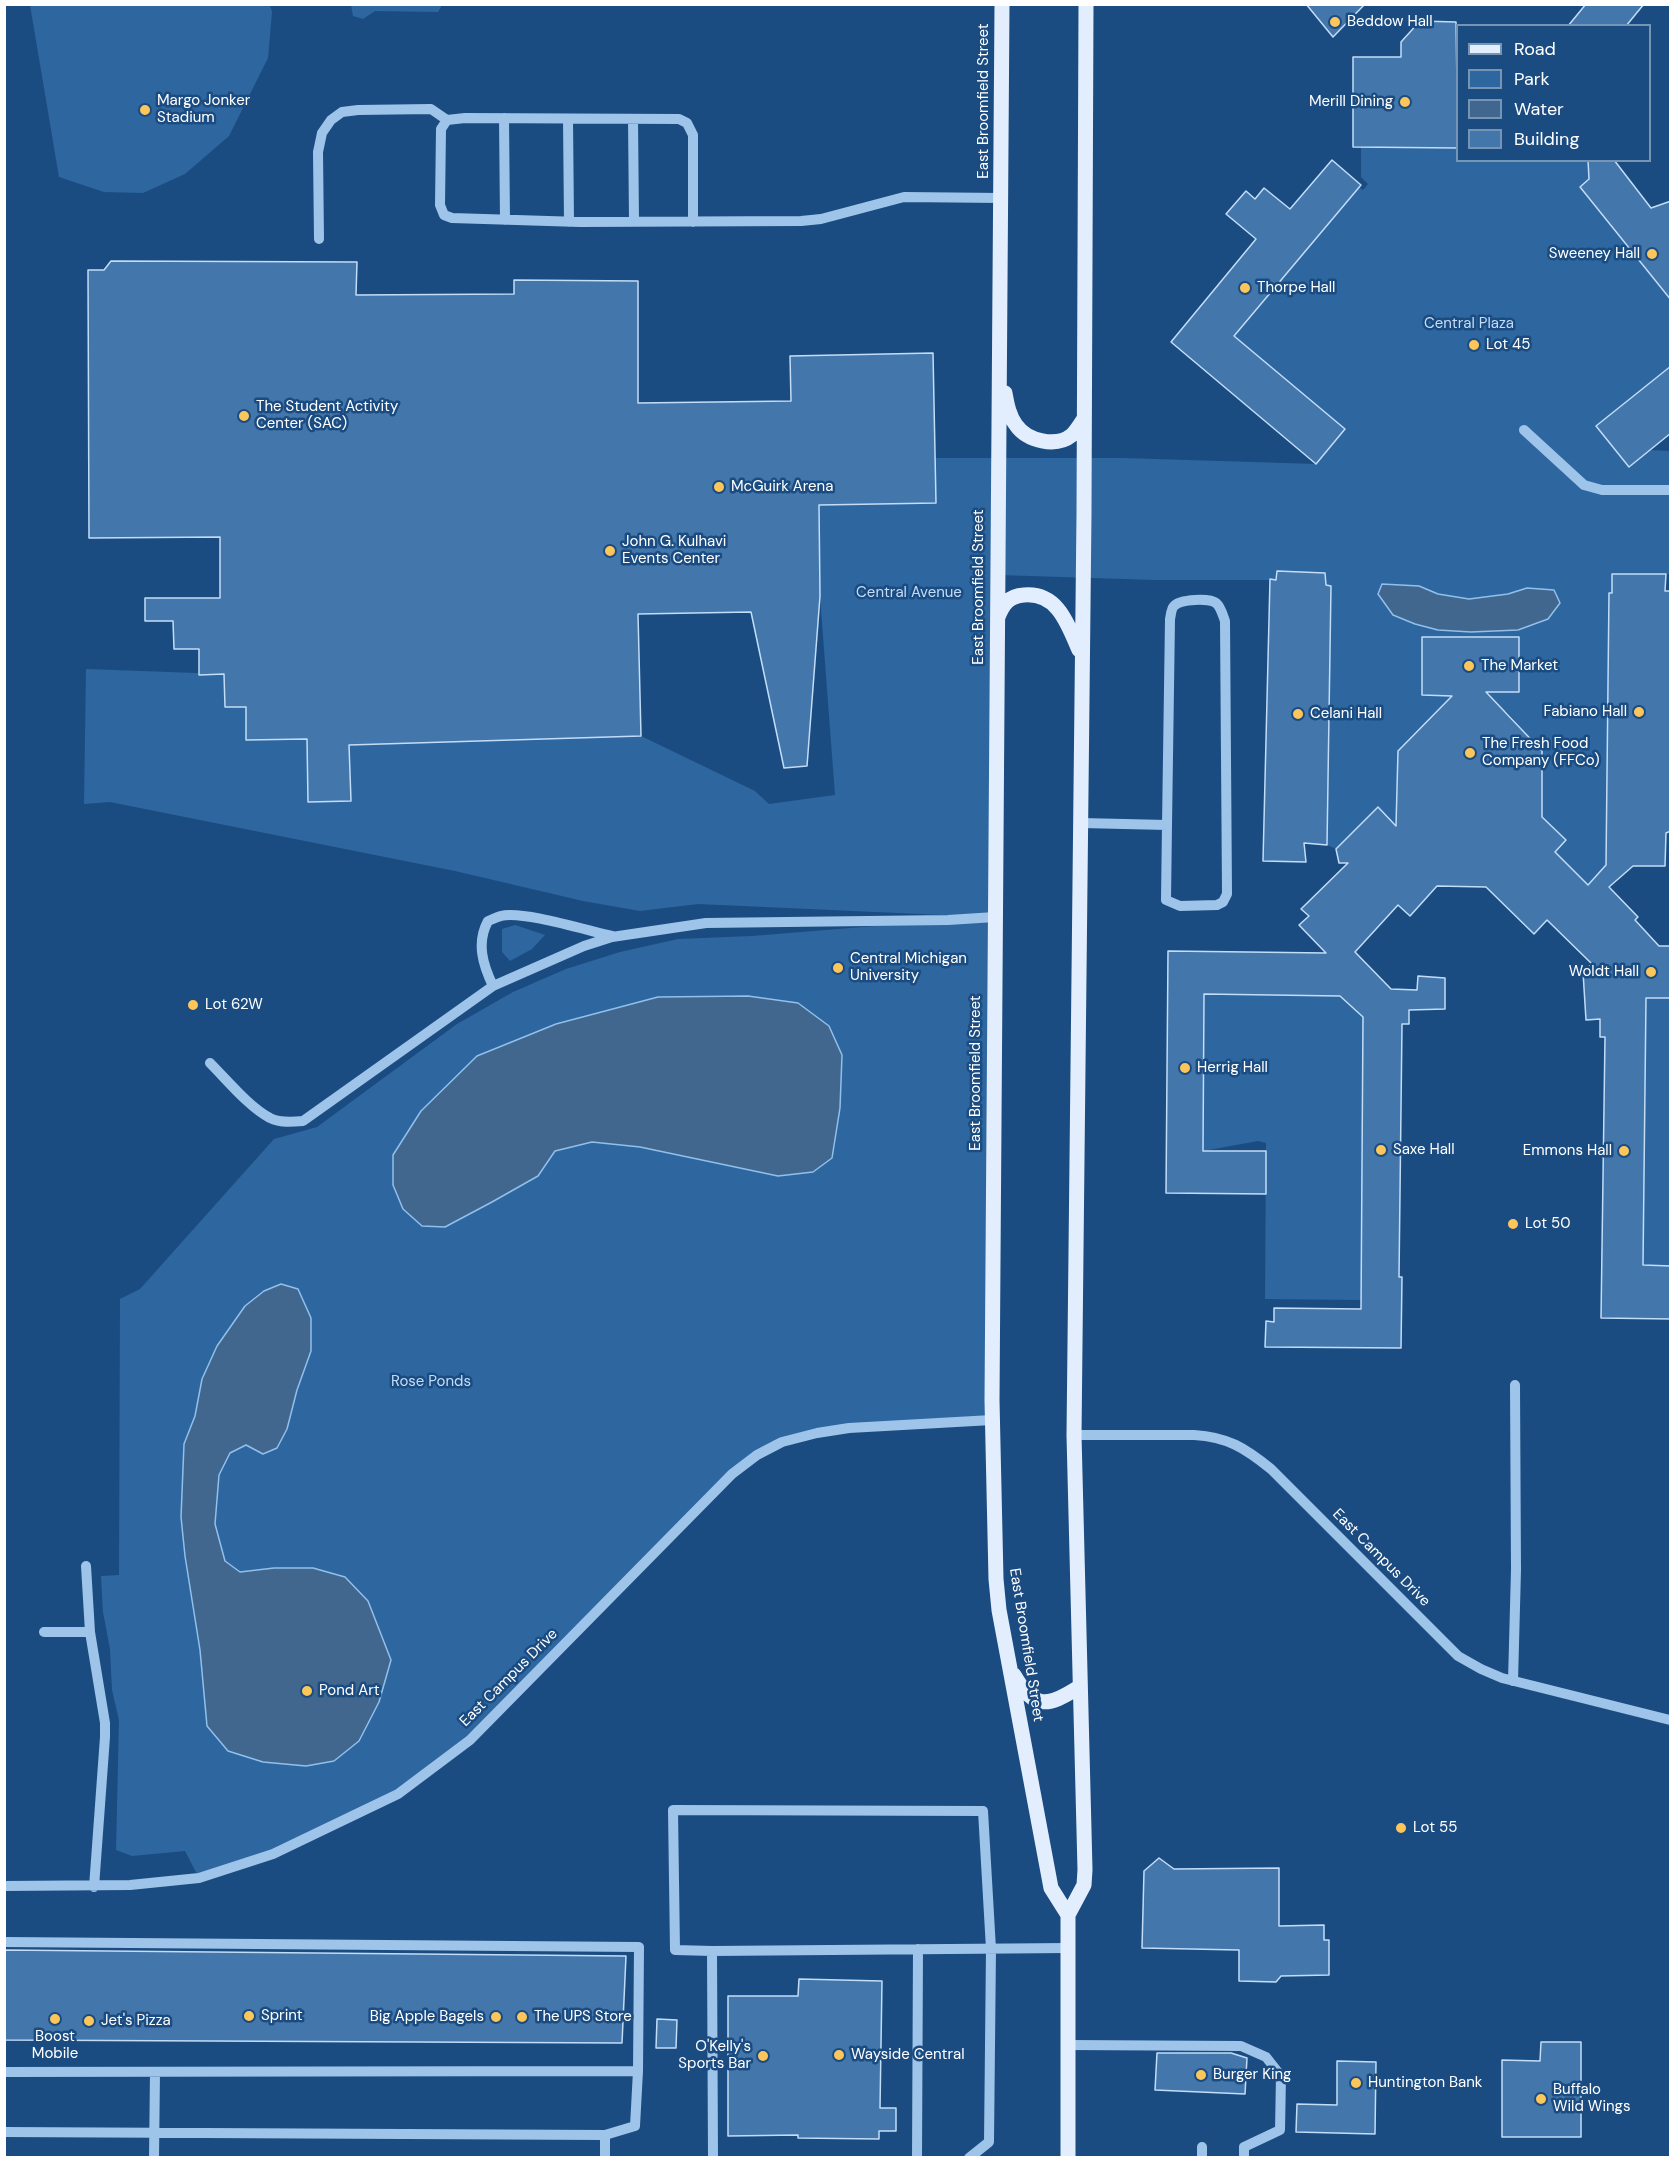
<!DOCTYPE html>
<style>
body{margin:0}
#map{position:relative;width:1675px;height:2162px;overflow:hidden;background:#1b4c81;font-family:"DM Sans",sans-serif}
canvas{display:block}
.frame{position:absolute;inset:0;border:6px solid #fff;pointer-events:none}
.legend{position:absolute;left:1456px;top:24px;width:195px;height:138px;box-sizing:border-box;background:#1b4c81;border:2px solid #7694b3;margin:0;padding:8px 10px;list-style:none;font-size:18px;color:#fff}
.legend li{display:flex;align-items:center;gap:12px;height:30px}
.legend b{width:30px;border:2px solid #7694b3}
</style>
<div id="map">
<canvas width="1675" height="2162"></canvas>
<div class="frame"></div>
<ul class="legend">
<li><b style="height:8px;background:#e2eefe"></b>Road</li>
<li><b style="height:16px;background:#2e66a0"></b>Park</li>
<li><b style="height:16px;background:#42678e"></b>Water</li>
<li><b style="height:16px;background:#4376ab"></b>Building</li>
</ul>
</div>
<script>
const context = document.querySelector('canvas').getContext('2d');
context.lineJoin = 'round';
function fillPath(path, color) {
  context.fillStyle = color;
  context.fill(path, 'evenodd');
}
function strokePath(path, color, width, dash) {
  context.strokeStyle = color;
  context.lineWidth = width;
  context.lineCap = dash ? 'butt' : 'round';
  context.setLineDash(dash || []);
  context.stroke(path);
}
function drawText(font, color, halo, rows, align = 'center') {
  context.font = font + ' "DM Sans",sans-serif';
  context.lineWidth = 5;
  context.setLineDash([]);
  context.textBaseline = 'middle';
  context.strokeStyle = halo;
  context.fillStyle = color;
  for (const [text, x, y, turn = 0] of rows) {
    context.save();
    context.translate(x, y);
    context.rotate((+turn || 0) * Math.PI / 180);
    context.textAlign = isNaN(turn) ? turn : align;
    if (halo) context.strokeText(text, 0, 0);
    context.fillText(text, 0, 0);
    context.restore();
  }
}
fillPath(new Path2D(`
 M30 5H270L272 12 268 58 229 136 185 174 143 193 104 192 59 177Z
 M351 5V4L442 5 438 12 375 11 363 19 353 16Z
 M1361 147 1457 148 1458 160 1588 161 1589 179 1580 188 1670 300V366L1596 427 1629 467 1649 450 1670 451V574H1612V593H1609L1607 848H1628L1588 885 1555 852 1566 840 1542 817V751L1506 711 1482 709V692H1519V637L1422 641V695L1460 696V709H1439L1398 751 1396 813 1401 818 1394 824 1378 807 1336 849 1327 845 1331 586 1277 571 1276 580H1156L999 575 992 1420 849 1428 782 1442 732 1474 502 1707 430 1770 328 1829 199 1878 185 1851 132 1856 116 1850 119 1720 112 1690 110 1649 103 1612 101 1576 119 1575 120 1299 140 1289 274 1139 317 1127 457 1024 513 992 566 969 620 952 678 939 752 936 986 917 698 904 640 911 583 901 455 871 110 802 84 804 86 669 224 674 225 707H246V739H307L401 742 641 736 755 791 769 804 835 795 820 596 819 505 936 503 935 458H1122L1316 464 1345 429 1234 336 1359 187 1363 190 1368 184 1361 177Z
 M515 925 545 935 532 949 510 961 502 952V929Z
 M1204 994 1340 996 1363 1017 1361 1300 1265 1299 1266 1143 1258 1141 1203 1151Z
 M1644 998H1670V1265H1643Z`), '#2e66a0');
const water = new Path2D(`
 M1382 584 1419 586 1438 594 1469 599 1508 594 1527 588 1554 590 1560 603 1548 619 1518 630 1471 632 1438 630 1415 624 1393 615 1378 594Z
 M748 996 798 1003 829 1026 842 1055 840 1108 832 1158 813 1172 778 1176 640 1147 592 1142 555 1151 538 1176 492 1202 445 1227 422 1226 403 1209 393 1185V1155L421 1111 477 1056 556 1024 658 997Z
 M281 1284 298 1289 311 1318V1351L297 1390 287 1429 277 1448 263 1454 246 1445 230 1453 219 1475 215 1524 225 1561 240 1572 274 1568H313L345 1577 368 1601 391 1660 379 1702 359 1741 334 1761 306 1766 263 1762 228 1751 207 1726 200 1650 185 1556 181 1517 184 1444 195 1416 202 1379 217 1346 245 1306 264 1291Z`);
fillPath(water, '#42678e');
strokePath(water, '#91c0ec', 1.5);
const building = new Path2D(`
 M1306 4H1365L1333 37Z
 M1586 4H1644L1626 26H1568Z
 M1420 21 1456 22 1458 148 1353 147V57H1401V42Z
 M1332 160 1361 185 1234 336 1345 429 1316 464 1171 342 1256 239 1226 214 1246 191 1255 199 1264 188 1290 209Z
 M1588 160H1614L1651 208 1671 201V300L1580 187 1589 179Z
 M111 261 357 262 356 295 514 294V280L638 281V403L791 401 790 356 933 353 936 503 819 505 820 596 807 766 784 768 751 612 638 614 641 736 349 745 351 801 308 802 307 739 246 740V707H225L224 674 199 675V649H174L173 621H145V598H220V537L89 538 88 270H104Z
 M1671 366V433L1629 467 1596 426Z
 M1277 571 1325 573 1326 585 1331 586 1327 845 1304 843 1306 862 1263 861 1270 579 1276 580Z
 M1612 574H1666L1665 591H1671V831L1666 833 1665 866H1633L1609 887 1638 917 1635 920 1659 946H1671V998H1646L1643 1265 1671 1266V1319L1601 1318 1605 1037H1600V1019L1586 1020 1583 972 1592 964 1547 920 1534 934 1486 887 1437 886 1410 916 1398 905 1355 952 1391 989 1417 990 1418 976 1445 978V1009L1409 1010V1024H1402L1399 1277H1402L1401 1348 1265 1347 1266 1321 1274 1322V1308L1361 1309 1363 1017 1340 996 1204 994 1203 1151H1266V1194L1166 1193 1168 951 1326 953 1299 925 1309 916 1301 909 1348 863H1339L1336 849 1378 807 1396 826 1398 751 1452 696 1422 695V637H1519V692H1486L1542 751V817L1566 840 1555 852 1588 885 1606 865 1609 593H1612Z
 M1159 1858 1174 1869 1279 1868V1926L1324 1925V1940H1329V1975L1281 1976 1276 1982 1239 1981V1950L1142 1948 1144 1871Z
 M4 1950 626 1956 622 2043 4 2040Z
 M799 1979 882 1981 880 2108H896V2131H879V2139L798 2138V2135L728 2136V1996H798Z
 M657 2019 677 2020 676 2048H656Z
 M1541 2042H1581V2137H1502V2060L1540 2061Z
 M1157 2053H1231L1247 2058 1245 2094 1155 2090Z
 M1337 2061 1376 2062 1375 2134 1296 2132 1297 2104 1337 2105Z`);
fillPath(building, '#4376ab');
strokePath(building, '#c3ddf8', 1.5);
strokePath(new Path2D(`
 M504 118 505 220
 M568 119 569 222
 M633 119 634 221
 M693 222V135L687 123 679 119 465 118 447 120 441 129 440 205 444 215 452 218 580 222 801 221 821 219 904 197 1001 198
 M319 239 318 152 322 133 331 120 342 112 358 110 431 109 447 120
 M1524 430 1584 485 1602 490H1670
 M1081 823 1167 825 1166 900 1180 906 1217 905 1223 902 1227 894 1225 621C1223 616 1221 607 1216 603 1210 598 1180 599 1174 606 1171 609 1171 615 1170 619L1167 825
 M493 986C483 965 476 943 488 921 492 920 496 917 501 916 521 910 589 931 612 936
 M210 1063C227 1080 249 1107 270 1118 279 1123 292 1122 303 1121L493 986 584 946 612 937 706 923 948 920 995 917
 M1074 1435H1194C1228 1437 1245 1448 1271 1469L1458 1656 1481 1669 1502 1678 1670 1720
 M86 1566 90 1632 105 1723V1737L94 1887
 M44 1632H90
 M1513 1681 1516 1570 1515 1385
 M4 1886 130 1885 199 1878 273 1854 398 1794 470 1740 732 1474 757 1455 782 1442 817 1433 849 1428 992 1420
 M4 1942 639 1947 638 2071 635 2126 605 2135 4 2132
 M712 1951 675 1950 673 1810 983 1811 991 1949 989 2142 969 2158
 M1069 2045 1241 2046 1266 2057 1281 2076 1280 2130 1244 2147V2158
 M4 2072 638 2071
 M154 2158 155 2072
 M605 2158V2135
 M713 2158 712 1951 1068 1948
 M917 2158 918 1949
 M1202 2158V2147`), '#9ec4ea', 10);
strokePath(new Path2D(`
 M1002 4 992 1400 996 1579 999 1610 1051 1888 1068 1915
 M1005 393C1007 404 1009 416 1016 425 1027 441 1056 448 1072 435 1077 430 1080 424 1084 419
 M998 617C1003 604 1009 596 1024 595 1058 592 1068 625 1079 650
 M1014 1675C1034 1710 1048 1707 1079 1687
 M1068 2158V1915L1084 1885 1085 1870 1074 1435 1084 514 1086 4`), '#e2eefe', 15);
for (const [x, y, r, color] of [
 [1335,22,6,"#fcc65a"],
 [1405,102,6,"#fcc65a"],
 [145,110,6,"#fcc65a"],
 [1652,254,6,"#fcc65a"],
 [1245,288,6,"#fcc65a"],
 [1474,345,6,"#fcc65a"],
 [244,416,6,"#fcc65a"],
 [719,487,6,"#fcc65a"],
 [610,551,6,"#fcc65a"],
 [1469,666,6,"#fcc65a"],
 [1639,712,6,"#fcc65a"],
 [1298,714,6,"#fcc65a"],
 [1470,753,6,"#fcc65a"],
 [838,968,6,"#fcc65a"],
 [1651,972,6,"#fcc65a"],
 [193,1005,6,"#fcc65a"],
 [1185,1068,6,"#fcc65a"],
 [1381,1150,6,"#fcc65a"],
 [1624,1151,6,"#fcc65a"],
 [1513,1224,6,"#fcc65a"],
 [307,1691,6,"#fcc65a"],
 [1401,1828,6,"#fcc65a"],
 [249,2016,6,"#fcc65a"],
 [496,2017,6,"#fcc65a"],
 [522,2017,6,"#fcc65a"],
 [55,2019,6,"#fcc65a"],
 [89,2021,6,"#fcc65a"],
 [839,2055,6,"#fcc65a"],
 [763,2056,6,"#fcc65a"],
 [1201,2075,6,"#fcc65a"],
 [1356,2083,6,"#fcc65a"],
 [1541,2099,6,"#fcc65a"]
]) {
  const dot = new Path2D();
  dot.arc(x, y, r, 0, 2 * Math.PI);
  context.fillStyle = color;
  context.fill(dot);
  strokePath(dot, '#1b4c81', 2);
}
drawText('15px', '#fff', '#1b4c81', [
 ["Beddow Hall",1347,22],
 ["Margo Jonker",157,101],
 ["Stadium",157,118],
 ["Merill Dining",1393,102,"right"],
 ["Sweeney Hall",1640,254,"right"],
 ["Thorpe Hall",1257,288],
 ["Lot 45",1486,345],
 ["The Student Activity",256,407],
 ["Center (SAC)",256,424],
 ["McGuirk Arena",731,487],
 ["John G. Kulhavi",622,542],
 ["Events Center",622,559],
 ["The Market",1481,666],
 ["Fabiano Hall",1627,712,"right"],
 ["Celani Hall",1310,714],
 ["The Fresh Food",1482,744],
 ["Company (FFCo)",1482,761],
 ["Central Michigan",850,959],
 ["University",850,976],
 ["Woldt Hall",1639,972,"right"],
 ["Lot 62W",205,1005],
 ["Herrig Hall",1197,1068],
 ["Saxe Hall",1393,1150],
 ["Emmons Hall",1612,1151,"right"],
 ["Lot 50",1525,1224],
 ["Pond Art",319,1691],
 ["Lot 55",1413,1828],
 ["Sprint",261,2016],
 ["Big Apple Bagels",484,2017,"right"],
 ["The UPS Store",534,2017],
 ["Jet's Pizza",101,2021],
 ["Boost",55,2037,"center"],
 ["Mobile",55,2054,"center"],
 ["O'Kelly's",751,2047,"right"],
 ["Sports Bar",751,2064,"right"],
 ["Wayside Central",851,2055],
 ["Burger King",1213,2075],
 ["Huntington Bank",1368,2083],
 ["Buffalo",1553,2090],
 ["Wild Wings",1553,2107]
], 'left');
drawText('15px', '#fff', '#1b4c81', [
 ["East Broomfield Street",984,101,-90],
 ["East Broomfield Street",979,587,-90],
 ["East Broomfield Street",976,1073,-90],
 ["East Campus Drive",1381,1558,45],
 ["East Broomfield Street",1026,1645,81],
 ["East Campus Drive",509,1678,-45]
]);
drawText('15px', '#c3ddf8', '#1b4c81', [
 ["Central Plaza",1469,324],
 ["Central Avenue",909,593],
 ["Rose Ponds",431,1382]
]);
</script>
